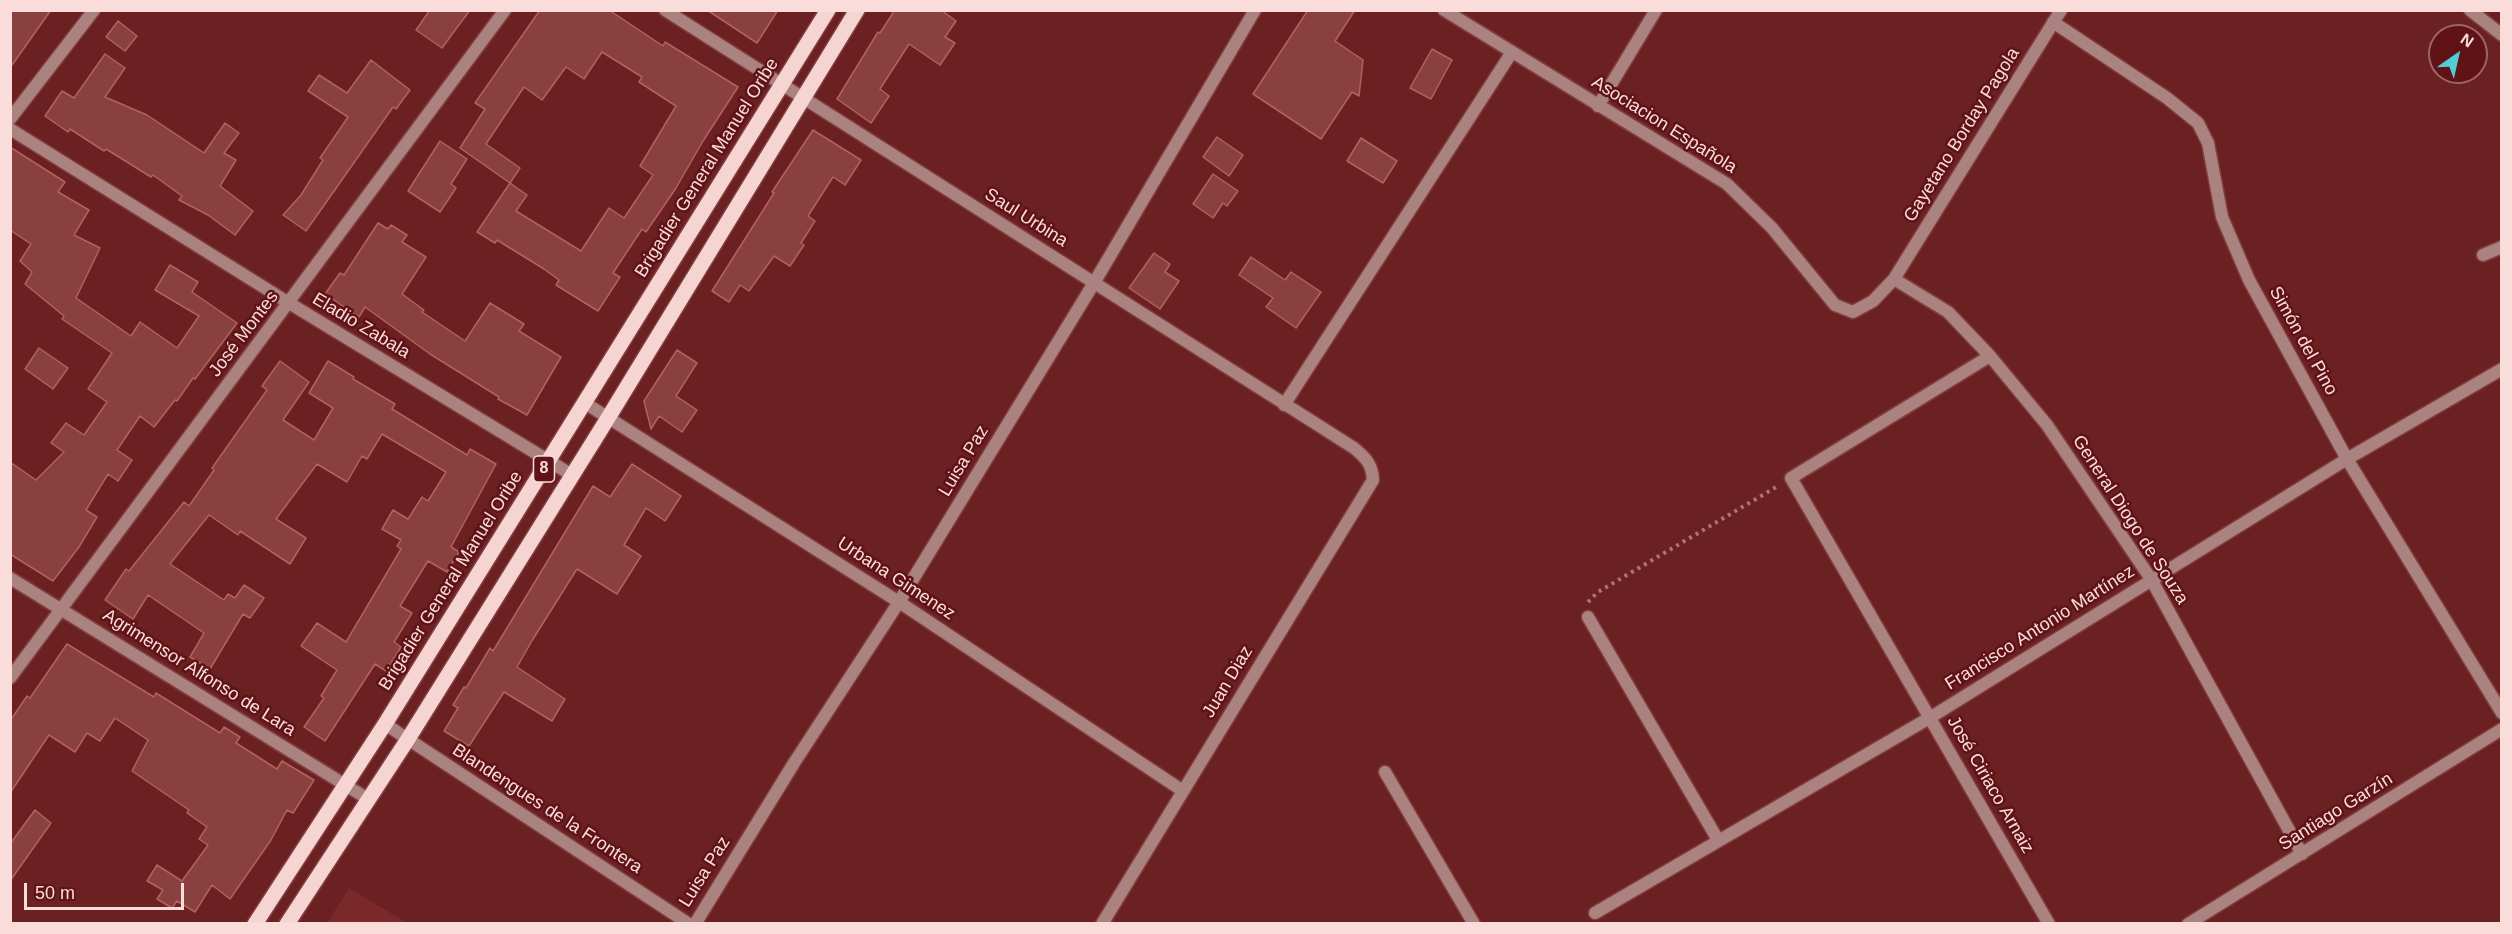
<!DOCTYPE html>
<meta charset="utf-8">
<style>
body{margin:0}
#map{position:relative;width:2512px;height:934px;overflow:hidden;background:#6b2021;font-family:Arial,sans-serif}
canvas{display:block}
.frame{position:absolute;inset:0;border:12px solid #fadddb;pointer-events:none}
.north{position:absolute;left:2428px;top:24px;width:60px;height:60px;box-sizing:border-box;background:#5f1317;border:2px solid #9d6465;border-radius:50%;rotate:34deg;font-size:16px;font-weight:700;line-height:24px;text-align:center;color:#fadddb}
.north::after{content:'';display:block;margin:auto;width:21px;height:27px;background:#52ccd6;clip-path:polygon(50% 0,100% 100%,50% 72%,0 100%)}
.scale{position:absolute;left:24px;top:883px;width:160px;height:27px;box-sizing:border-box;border:3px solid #fadddb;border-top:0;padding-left:8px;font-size:18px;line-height:21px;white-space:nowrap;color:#fadddb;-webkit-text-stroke:4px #5f1317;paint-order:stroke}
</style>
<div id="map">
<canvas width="2512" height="934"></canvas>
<div class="frame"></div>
<div class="north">N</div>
<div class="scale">50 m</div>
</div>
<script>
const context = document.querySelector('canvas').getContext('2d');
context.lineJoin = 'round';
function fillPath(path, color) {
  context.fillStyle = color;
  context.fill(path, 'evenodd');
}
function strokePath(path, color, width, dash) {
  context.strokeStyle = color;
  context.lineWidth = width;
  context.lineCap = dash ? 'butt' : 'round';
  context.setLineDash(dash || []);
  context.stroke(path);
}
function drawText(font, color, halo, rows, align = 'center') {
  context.font = font + ' Arial,sans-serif';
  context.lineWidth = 5;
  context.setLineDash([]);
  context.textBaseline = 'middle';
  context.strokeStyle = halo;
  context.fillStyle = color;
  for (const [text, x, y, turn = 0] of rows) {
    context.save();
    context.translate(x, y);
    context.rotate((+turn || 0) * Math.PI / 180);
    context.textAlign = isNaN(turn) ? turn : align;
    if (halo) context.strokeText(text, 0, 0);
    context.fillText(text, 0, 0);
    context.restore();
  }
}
fillPath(new Path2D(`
 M349 888 407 923H327Z`), '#7b282a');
const building = new Path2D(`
 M10 10H51L10 68Z
 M430 10H470L442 48 416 30Z
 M540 10H609L663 46 665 42 738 87 703 141 676 188 646 232 642 229 613 273 620 277 598 311 556 285 559 280 544 269 497 240 495 243 477 232 510 183 460 148 485 109 475 103ZM602 52 642 77 639 82 676 106 640 166 653 175 624 218 609 208 581 251 516 211 527 195 510 183 520 168 486 144 524 87 542 100 566 67 584 79Z
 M707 10H778L757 43Z
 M895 10H941L956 21 945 37 955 43 940 65 909 44 880 89 889 96 871 123 837 99 878 32 880 33Z
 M1308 10H1355L1335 41 1363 60 1359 96 1352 92 1321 139 1253 94Z
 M118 21 137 36 125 51 106 37Z
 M1432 49 1452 60 1431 99 1410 88Z
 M105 54 125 68 105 97 147 115 204 153 225 123 239 133 224 153 236 160 220 186 253 211 235 235 208 215 179 200 182 196 153 175 151 177 106 149 104 151 70 129 68 132 45 116 62 91 74 98Z
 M371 60 410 90 396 109 393 107 306 231 283 215 301 195 323 160 320 158 348 117 308 91 319 75 347 93Z
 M813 130 861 160 845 185 833 177 808 216 815 221 801 243 804 245 790 266 774 256 749 291 740 285 729 302 712 291 774 193 772 192Z
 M1217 137 1243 155 1229 176 1203 157Z
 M1361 138 1397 161 1383 183 1347 161Z
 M440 141 467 159 451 184 456 188 440 212 408 191Z
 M10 147 65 182 58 192 89 210 74 235 100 248 76 298 131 336 140 322 177 348 199 316 155 290 170 265 198 282 192 292 237 323 195 379 193 378 177 401 175 400 154 427 140 416 117 450 132 460 118 481 108 474 86 510 97 517 79 547 53 581 10 554V462L36 480 64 452 51 443 66 423 84 435 107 402 88 389 112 353 62 319 64 316 25 284 32 272 20 261 31 244 10 230Z
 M1213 174 1238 191 1227 206 1223 203 1213 218 1193 204Z
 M378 223 388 229 391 225 407 235 402 242 426 257 402 294 424 310 422 312 465 341 490 303 524 324 519 331 561 357 527 415 498 399 499 397 430 354 365 307 359 317 325 294 340 273 344 275Z
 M1154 253 1170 264 1165 272 1179 281 1160 309 1129 288Z
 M1251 257 1285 280 1291 272 1321 292 1296 328 1266 307 1273 298 1239 275Z
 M39 348 68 368 53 389 25 369Z
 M677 350 697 363 676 396 697 410 682 432 659 416 651 429 644 401Z
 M280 361 309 382 283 420 314 440 333 408 309 393 328 361 354 377 353 379 395 404 392 409 467 455 470 449 496 464 451 547 459 552 447 572 428 561 400 606 412 613 394 642 401 647 386 671 375 664 325 741 304 727 324 698 321 696 337 670 301 646 317 623 346 642 401 549 397 546 401 540 382 529 393 510 408 519 422 497 428 501 446 472 382 434 367 459 362 456 347 482 317 464 276 519 306 538 290 564 240 531 238 535 209 515 170 564 224 600 228 594 235 598 244 585 264 598 250 618 243 614 210 669 190 657 204 633 148 595 133 619 105 600 126 569 129 571 184 502 189 506 214 470 212 468 267 390 262 386Z
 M632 464 681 496 665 521 646 508 624 545 641 556 617 594 577 569 533 639 517 667 565 699 552 721 504 692 469 746 444 731 458 708 453 705 464 687 466 688 490 648 493 651 593 486 610 497Z
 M67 644 154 697 156 693 220 733 224 727 240 737 236 743 277 769 282 761 314 780 293 813 287 810 271 840 230 899 212 885 195 912 177 901 172 908 157 899 163 890 147 881 157 865 182 881 208 845 199 839 207 827 187 813 189 810 132 771 148 740 115 718 100 741 87 733 75 752 49 735 10 793V721L27 696 30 698Z
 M35 810 51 823 10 881V844Z`);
fillPath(building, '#88413f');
strokePath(building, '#b5615e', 1.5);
const lane = new Path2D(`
 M2483 255 2502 247`);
const street = new Path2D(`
 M665 10 1354 448C1366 458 1372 464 1373 480L1102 924
 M1444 10 1727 184 1772 228 1835 305 1853 312 1873 301 1894 279 2061 10
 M2470 10 2502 35
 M2053 22 2167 98 2198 123 2208 143 2222 217 2249 280 2347 459 2502 713
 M1598 106 1656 10
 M10 119 94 10
 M10 129 289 303 572 475
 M1894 279 1948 312 1990 356 2047 425 2151 579 2302 854
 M1990 356 1791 478 2049 924
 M585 403 899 602 1183 791
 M1284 405 1512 52
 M10 578 368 799
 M1588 617 1718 840
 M10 678 505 10
 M385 724 689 924
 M1385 772 1474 924
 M1595 913 1931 717 2347 459 2502 369
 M695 924 794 763 899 602 1094 283 1255 10
 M2188 924 2502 729`);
const primary = new Path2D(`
 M255 924 385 724 828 10
 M287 924 408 739 608 418 857 10`);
strokePath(lane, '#823e3f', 15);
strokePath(street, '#823e3f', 15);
strokePath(primary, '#823e3f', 18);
strokePath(new Path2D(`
 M1588 602 1598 592 1778 486`), '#ab7575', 4, [3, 4.5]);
strokePath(lane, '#aa8380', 12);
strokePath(street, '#aa8380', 12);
strokePath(primary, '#f5d4d2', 15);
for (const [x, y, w] of [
 [544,469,21]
]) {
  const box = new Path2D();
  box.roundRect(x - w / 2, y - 13, w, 26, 4.5);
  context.fillStyle = '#5f1317';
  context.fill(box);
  strokePath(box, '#fadddb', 1.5);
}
drawText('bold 16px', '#fadddb', null, [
 ["8",544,469]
]);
drawText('18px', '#fadddb', '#5f1317', [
 ["Asociacion Española",1664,125,32],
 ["Gayetano Borday Pagola",1962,135,-58],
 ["Brigadier General Manuel Oribe",707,168,-58],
 ["Saul Urbina",1026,218,32],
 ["Eladio Zabala",361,326,31],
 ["José Montes",244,334,-53],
 ["Simón del Pino",2303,341,61],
 ["Luisa Paz",964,461,-59],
 ["General Diogo de Souza",2130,520,57],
 ["Urbana Gimenez",896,579,33],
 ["Brigadier General Manuel Oribe",451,581,-58],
 ["Francisco Antonio Martínez",2040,628,-32],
 ["Agrimensor Alfonso de Lara",199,673,32],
 ["Juan Diaz",1228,682,-59],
 ["José Ciriaco Arnaiz",1990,785,60],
 ["Blandengues de la Frontera",547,809,33],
 ["Santiago Garzín",2336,812,-32],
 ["Luisa Paz",705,872,-58]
]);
</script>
